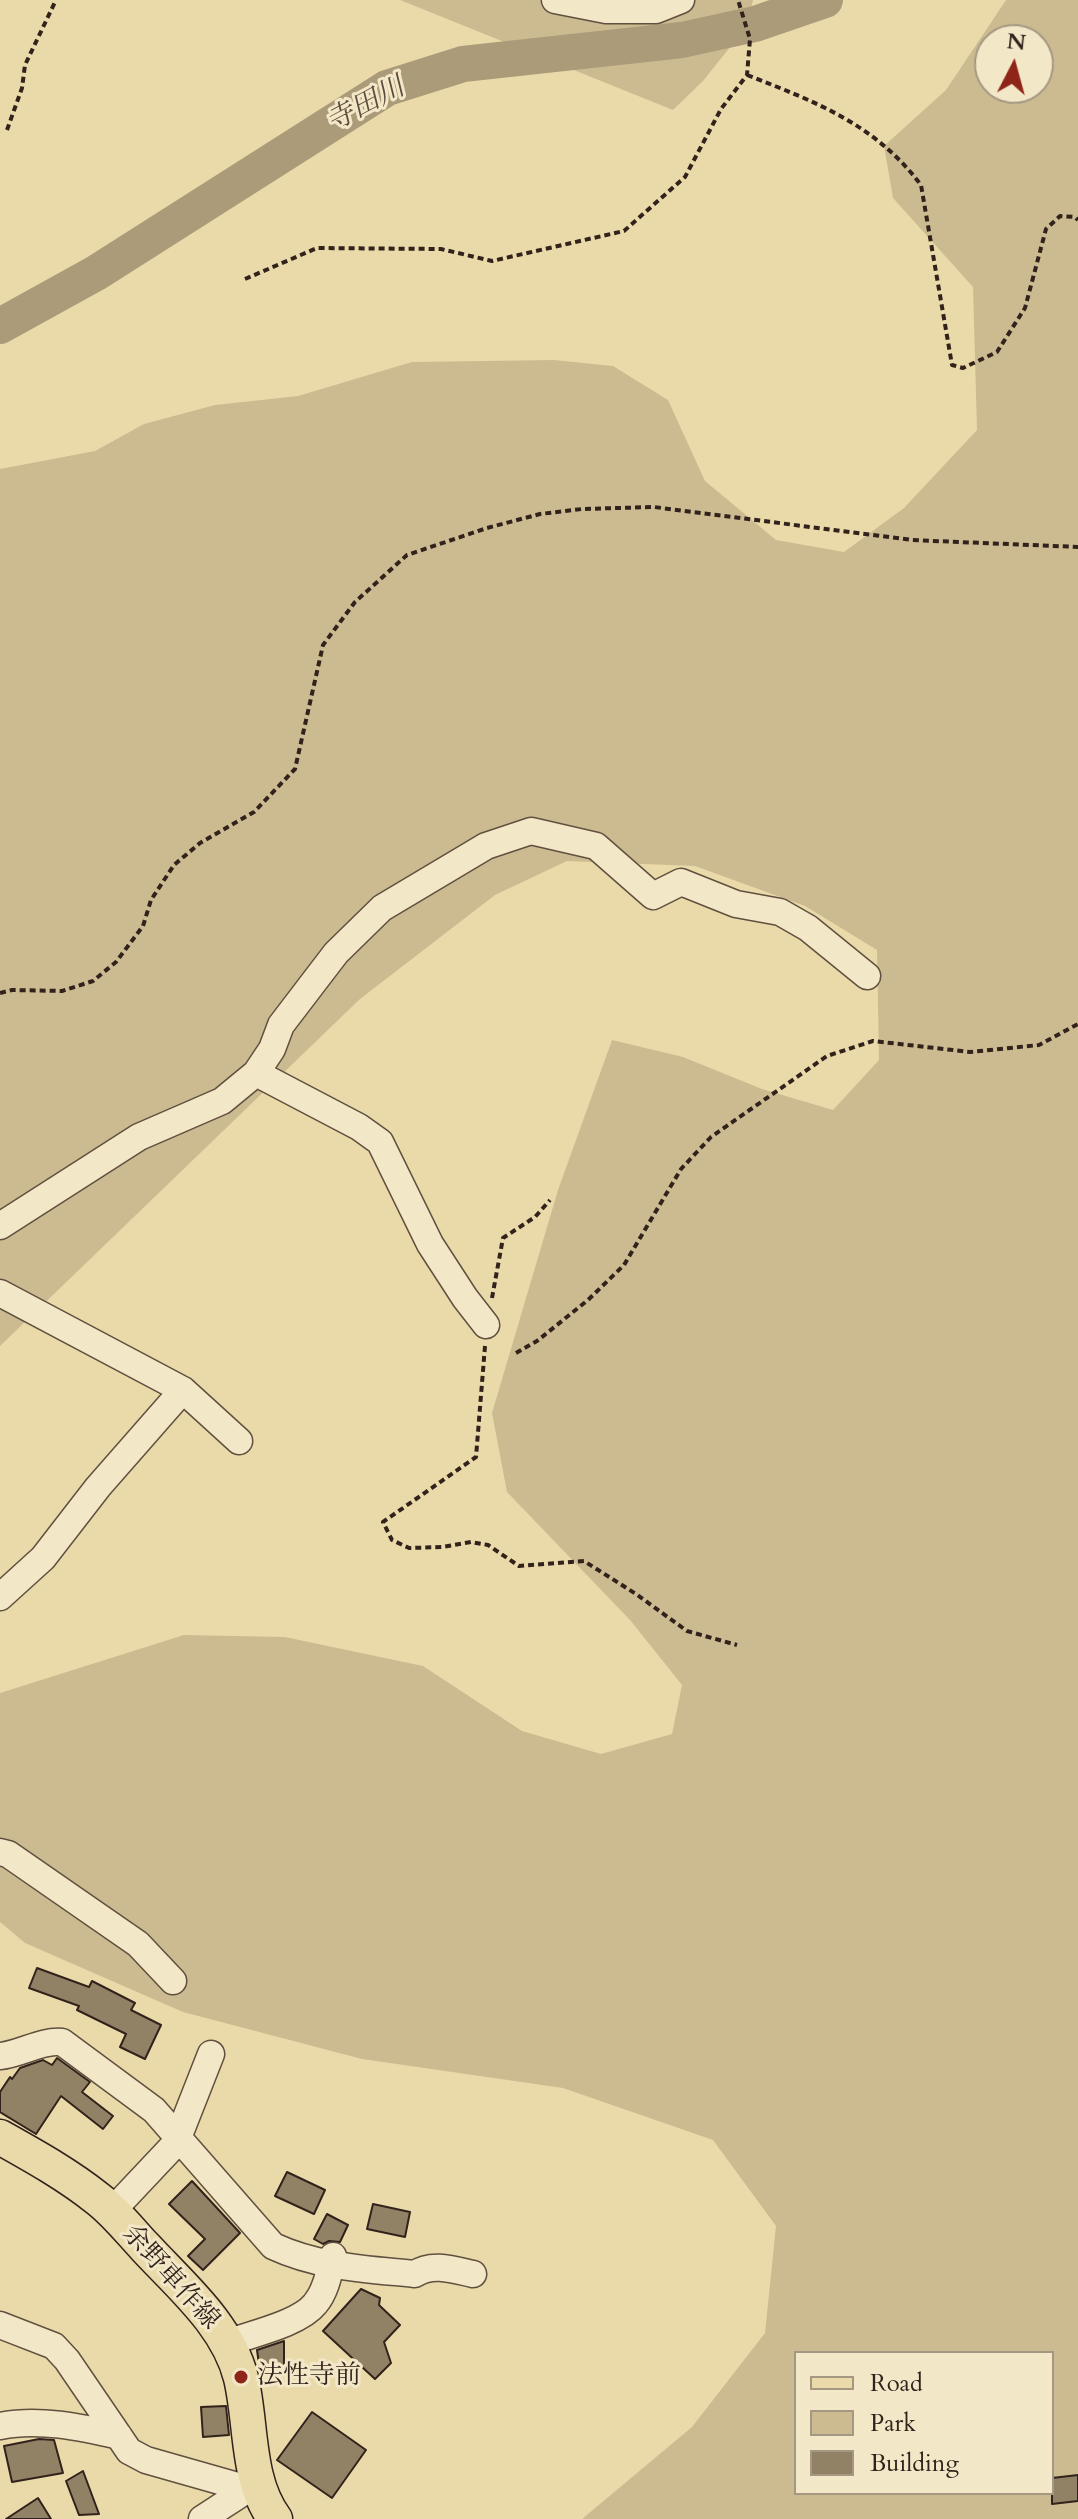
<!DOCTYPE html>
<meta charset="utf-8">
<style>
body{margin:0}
#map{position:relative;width:1078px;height:2519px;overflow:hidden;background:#ebdaa9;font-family:Cardo,serif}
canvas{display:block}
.legend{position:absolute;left:794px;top:2351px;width:260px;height:144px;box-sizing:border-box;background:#f2e7c7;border:2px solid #a59883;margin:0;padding:10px 14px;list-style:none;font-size:24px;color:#32221c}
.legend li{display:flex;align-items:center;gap:16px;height:40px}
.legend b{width:40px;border:2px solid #a59883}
.north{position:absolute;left:974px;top:24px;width:80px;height:80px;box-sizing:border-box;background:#f2e7c7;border:2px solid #a59883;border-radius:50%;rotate:6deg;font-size:22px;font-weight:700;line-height:32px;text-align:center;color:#32221c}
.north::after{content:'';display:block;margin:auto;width:28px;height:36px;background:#8f2418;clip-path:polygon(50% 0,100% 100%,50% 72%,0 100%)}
</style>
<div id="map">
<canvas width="1078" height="2519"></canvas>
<ul class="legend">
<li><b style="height:10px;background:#ebdaa9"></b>Road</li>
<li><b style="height:22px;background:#ccbb91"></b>Park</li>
<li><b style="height:22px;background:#928265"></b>Building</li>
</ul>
<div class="north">N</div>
</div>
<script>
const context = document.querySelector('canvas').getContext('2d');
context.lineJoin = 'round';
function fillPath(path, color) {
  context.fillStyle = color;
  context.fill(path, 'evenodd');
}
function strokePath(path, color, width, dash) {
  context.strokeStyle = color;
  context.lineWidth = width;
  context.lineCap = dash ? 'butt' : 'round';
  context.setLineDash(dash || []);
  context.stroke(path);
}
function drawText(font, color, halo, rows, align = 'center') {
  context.font = font + ' Cardo,"Noto Serif JP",serif';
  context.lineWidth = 6;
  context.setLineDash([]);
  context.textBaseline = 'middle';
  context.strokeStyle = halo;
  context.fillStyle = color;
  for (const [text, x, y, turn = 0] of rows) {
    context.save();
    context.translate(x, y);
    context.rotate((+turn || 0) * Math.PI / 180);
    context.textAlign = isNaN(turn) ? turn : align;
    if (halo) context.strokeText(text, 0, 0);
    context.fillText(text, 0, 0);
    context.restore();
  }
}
fillPath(new Path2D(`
 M400 0H753L747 26 703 81 673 110Z
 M1006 0H1078V2519H582L692 2427 765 2333 776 2226 713 2140 563 2088 362 2059 183 2012 25 1943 0 1922V1693L184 1635 285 1637 423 1666 522 1731 601 1754 672 1734 682 1685 630 1620 507 1492 492 1413 558 1190 612 1040 683 1057 762 1089 833 1110 879 1060 877 950 805 906 695 866 567 861 495 895 360 999 0 1346V469L95 451 144 424 215 405 298 396 412 362 554 360 613 366 668 400 705 481 776 540 844 552 904 508 977 430 973 287 893 198 884 146 946 90ZM990 40H1038V88H990ZM796 2353H1052V2493H796Z`), '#ccbb91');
strokePath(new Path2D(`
 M0 326 96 273 387 88 463 64 682 40 755 24 825 0`), '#ac9b79', 36);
const building = new Path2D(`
 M37 1968 89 1987 92 1981 135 2003 131 2010 161 2025 145 2059 120 2047 126 2034 77 2010 79 2006 29 1988Z
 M57 2058 90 2082 82 2092 113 2116 103 2129 61 2096 36 2134 0 2112V2092L10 2077 12 2079 20 2068 43 2060 52 2065Z
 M287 2172 325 2190 314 2214 275 2196Z
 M192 2181 240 2233 203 2270 188 2256 205 2239 169 2204Z
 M373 2204 410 2212 405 2237 367 2229Z
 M327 2214 348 2225 340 2242 329 2241 323 2244 314 2239Z
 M361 2289 380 2298 379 2305 400 2325 384 2342 391 2363 375 2379 323 2331Z
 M284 2341V2371H260L257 2350Z
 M226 2406 229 2435 203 2437 201 2407Z
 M312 2412 366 2450 332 2498 277 2460Z
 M39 2439 54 2440 63 2473 12 2482 4 2446Z
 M83 2471 99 2514 79 2515 66 2481Z
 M1078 2475V2501L1052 2504V2478Z
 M38 2498 51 2519H6Z`);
fillPath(building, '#928265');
strokePath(building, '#32221c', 2);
const minor = new Path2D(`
 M555 0 606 10H656L681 0
 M256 1073 359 1127 380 1142 430 1244 465 1298 486 1325
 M0 1226 139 1137 222 1101 256 1073 272 1049 281 1025 336 953 382 908 486 846 531 831 596 846 653 896 681 882 736 904 780 912 808 928 867 976
 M0 1293 183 1390 239 1441
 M0 1597 43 1558 98 1487 183 1390
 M0 1852 8 1854 138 1944 173 1981
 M0 2056C21 2054 41 2040 62 2042L154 2110 273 2246C318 2267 366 2269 415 2274 432 2262 455 2270 473 2274
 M111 2212 176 2143 211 2054
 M0 2325 54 2346 67 2360 129 2451 146 2460 248 2489
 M227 2343C251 2334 299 2324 315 2304 326 2291 329 2273 333 2256
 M0 2426C38 2418 81 2427 119 2436
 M202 2519 248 2489 257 2487`);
const major = new Path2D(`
 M0 2137C34 2156 68 2175 98 2199 115 2212 130 2231 145 2247 181 2286 228 2325 241 2378 252 2424 246 2480 275 2519`);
strokePath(minor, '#60503f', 29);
strokePath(major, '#32221c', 37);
strokePath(new Path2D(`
 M747 75C816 102 875 124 921 185L952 365 963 368 997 352 1025 308 1046 229 1060 216 1075 217 1078 220
 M7 130 22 88 25 65 56 0
 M245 279 317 248 441 249 492 261 624 231 685 177 721 109 747 75 750 39 738 0
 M0 993 12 990 62 991 93 981 116 962 143 926 151 900 174 865 200 843 254 812 295 769 323 645 355 602 407 555 487 528 540 514 582 509 654 507 912 540 1078 547
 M492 1298 503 1238 535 1217 550 1200
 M485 1346 476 1457 383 1522 392 1540 409 1548 442 1547 471 1542 488 1545 519 1566 584 1561 636 1594 687 1631 737 1645
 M516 1353 537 1341 588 1300 624 1265 681 1169 711 1137 827 1056 873 1041 970 1052 1039 1045 1078 1024`), '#32221c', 4, [6, 4]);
strokePath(minor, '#f2e7c7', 26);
strokePath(major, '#ebdaa9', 34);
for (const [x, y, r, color] of [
 [241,2377,8,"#8f2418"]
]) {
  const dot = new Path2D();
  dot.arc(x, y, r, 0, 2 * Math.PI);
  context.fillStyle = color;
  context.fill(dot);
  strokePath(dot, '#f2e7c7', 3);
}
drawText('26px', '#32221c', '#f2e7c7', [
 ["余野車作線",170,2278,48]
]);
drawText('26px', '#32221c', '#f2e7c7', [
 ["法性寺前",257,2377]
], 'left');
drawText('italic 28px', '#5d4c3d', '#f2e7c7', [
 ["寺田川",366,106,-28]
]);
</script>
